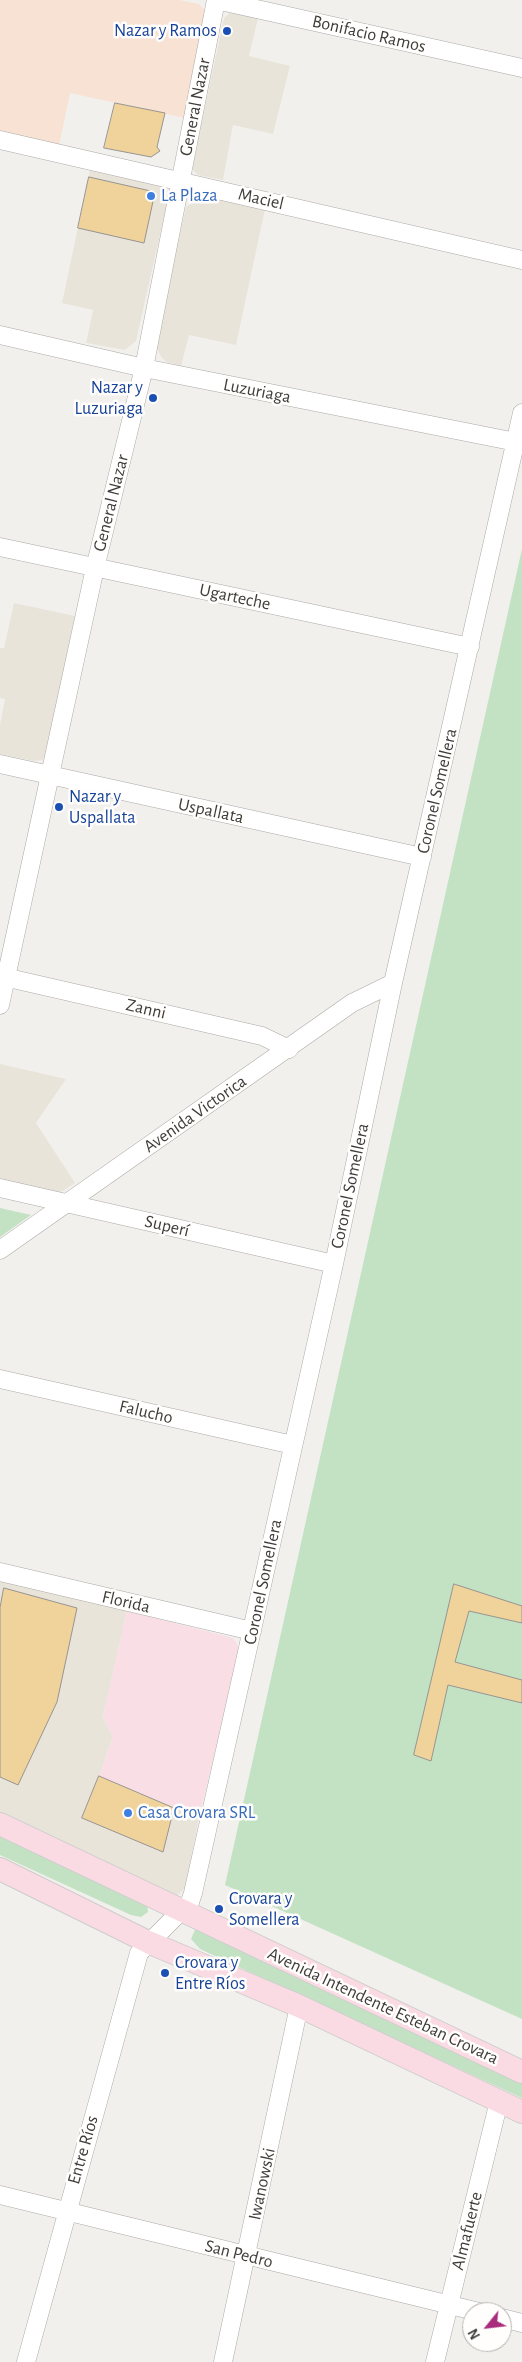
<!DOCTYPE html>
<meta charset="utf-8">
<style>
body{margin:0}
#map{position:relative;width:522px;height:2362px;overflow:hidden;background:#f2f0ed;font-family:"Alegreya Sans",sans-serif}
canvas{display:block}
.north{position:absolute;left:462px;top:2302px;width:50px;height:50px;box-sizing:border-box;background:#fffefc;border:1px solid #b1b1af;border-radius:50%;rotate:241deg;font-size:14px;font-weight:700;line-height:20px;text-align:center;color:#3d3d3b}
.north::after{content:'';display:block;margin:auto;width:18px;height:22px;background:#aa2c7c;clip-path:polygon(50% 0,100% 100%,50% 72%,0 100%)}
</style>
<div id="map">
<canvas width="522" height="2362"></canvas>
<div class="north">N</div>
</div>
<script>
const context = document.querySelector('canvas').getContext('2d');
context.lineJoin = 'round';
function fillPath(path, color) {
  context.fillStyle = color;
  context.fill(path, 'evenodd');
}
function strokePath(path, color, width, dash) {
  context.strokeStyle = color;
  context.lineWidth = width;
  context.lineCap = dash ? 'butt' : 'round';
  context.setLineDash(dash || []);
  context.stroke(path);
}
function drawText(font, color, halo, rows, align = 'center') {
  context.font = font + ' "Alegreya Sans",sans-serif';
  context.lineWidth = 5;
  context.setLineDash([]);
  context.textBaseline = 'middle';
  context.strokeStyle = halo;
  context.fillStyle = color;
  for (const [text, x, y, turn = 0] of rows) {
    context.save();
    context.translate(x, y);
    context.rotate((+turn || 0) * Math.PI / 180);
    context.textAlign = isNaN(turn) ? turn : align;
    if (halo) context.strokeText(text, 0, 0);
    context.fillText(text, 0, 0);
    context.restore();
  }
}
fillPath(new Path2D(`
 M230 13 259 14 249 56 290 66 273 134 233 125 223 180 198 175 193 170V163L224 18Z
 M90 170 161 185 167 191 168 199 136 341 125 350 86 343 93 310 62 303Z
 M202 196 265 209 236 345 189 335 181 366 167 362 162 358 155 345 186 207Z
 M14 603 75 616 46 755 42 760 34 761 0 754V725L5 699 0 698V648H4Z
 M0 1064 66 1079 36 1123 75 1183 64 1190 56 1194 0 1183Z
 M0 1580 127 1611 103 1717 113 1737 99 1776 199 1818 185 1888 178 1895H174L0 1813Z`), '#e9e4da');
fillPath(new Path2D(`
 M127 1611 233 1638 236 1642 239 1650 199 1818 99 1776 113 1737 103 1717Z`), '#f9dfe5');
fillPath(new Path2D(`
 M0 0H179L199 4 205 11 185 118 70 93 59 146 0 133Z`), '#f7e2d4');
fillPath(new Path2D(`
 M522 549V2019L225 1885Z
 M0 1208 31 1215 0 1237Z
 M0 1833 147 1903 148 1912 141 1917 131 1915 0 1855Z
 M199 1928 522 2076V2098L200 1949 191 1939 195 1930Z`), '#c3e2c3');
const building = new Path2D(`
 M115 103 165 113 157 147 160 151 151 157 104 148Z
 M89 177 155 192 144 243 78 228Z
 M454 1584 522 1606V1623L469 1611 455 1662 522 1680V1703L448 1685 431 1761 414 1755Z
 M4 1588 77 1608 57 1702 18 1785 0 1777V1608Z
 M99 1776 174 1808 163 1852 82 1818Z`);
fillPath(building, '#f0d29b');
strokePath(building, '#979592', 1);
const minor = new Path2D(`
 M216 0 522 68
 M0 140 522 260
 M0 335 144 368 516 442
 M0 547 470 647
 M0 764 422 857
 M0 976 262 1036 289 1049
 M0 1005 95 568 144 368 216 0
 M0 1188 334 1264
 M0 1250 352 1003 393 983
 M0 1379 293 1445
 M0 1572 252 1631
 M0 2195 479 2312
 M502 2318 522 2323
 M26 2362 139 1953 190 1902 193 1893 334 1264 393 983 522 413
 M223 2362 299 2006
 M435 2362 499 2101`);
const major = new Path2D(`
 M0 1824 522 2072
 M0 1869 148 1942 299 2006 522 2112`);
strokePath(minor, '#aba9a6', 19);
strokePath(major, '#cdcdcc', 24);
strokePath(minor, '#fff', 18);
strokePath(major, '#fbdbe3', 22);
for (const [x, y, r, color] of [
 [227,31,5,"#1a4fb4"],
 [151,196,5,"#3f7fe0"],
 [153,398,5,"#1a4fb4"],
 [59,807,5,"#1a4fb4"],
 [128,1813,5,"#3f7fe0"],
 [219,1909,5,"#1a4fb4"],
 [165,1973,5,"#1a4fb4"]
]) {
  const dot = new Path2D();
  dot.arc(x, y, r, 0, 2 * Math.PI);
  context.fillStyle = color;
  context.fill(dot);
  strokePath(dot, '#fffefc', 2);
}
drawText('18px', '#164399', '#fffefc', [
 ["Nazar y Ramos",217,31,"right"],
 ["Nazar y",143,388,"right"],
 ["Luzuriaga",143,409,"right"],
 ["Nazar y",69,797],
 ["Uspallata",69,818],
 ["Crovara y",229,1899],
 ["Somellera",229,1920],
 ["Crovara y",175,1963],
 ["Entre Ríos",175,1984]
], 'left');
drawText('18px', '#3d3d3b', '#fffefc', [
 ["Bonifacio Ramos",369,34,13],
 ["General Nazar",195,107,-79],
 ["Maciel",261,199,13],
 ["Luzuriaga",257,391,11],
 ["General Nazar",111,503,-76],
 ["Ugarteche",235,597,12],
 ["Coronel Somellera",437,791,-77],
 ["Uspallata",211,811,12],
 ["Zanni",146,1009,13],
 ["Avenida Victorica",195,1114,-35],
 ["Coronel Somellera",350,1186,-78],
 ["Superí",167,1226,13],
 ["Falucho",146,1412,13],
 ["Coronel Somellera",263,1582,-78],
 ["Florida",126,1602,13],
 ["Avenida Intendente Esteban Crovara",383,2006,25],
 ["Entre Ríos",83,2150,-74],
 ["Iwanowski",262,2184,-78],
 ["Almafuerte",467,2231,-76],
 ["San Pedro",239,2254,14]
]);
drawText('18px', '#366cbe', '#fffefc', [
 ["La Plaza",161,196],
 ["Casa Crovara SRL",138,1813]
], 'left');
</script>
